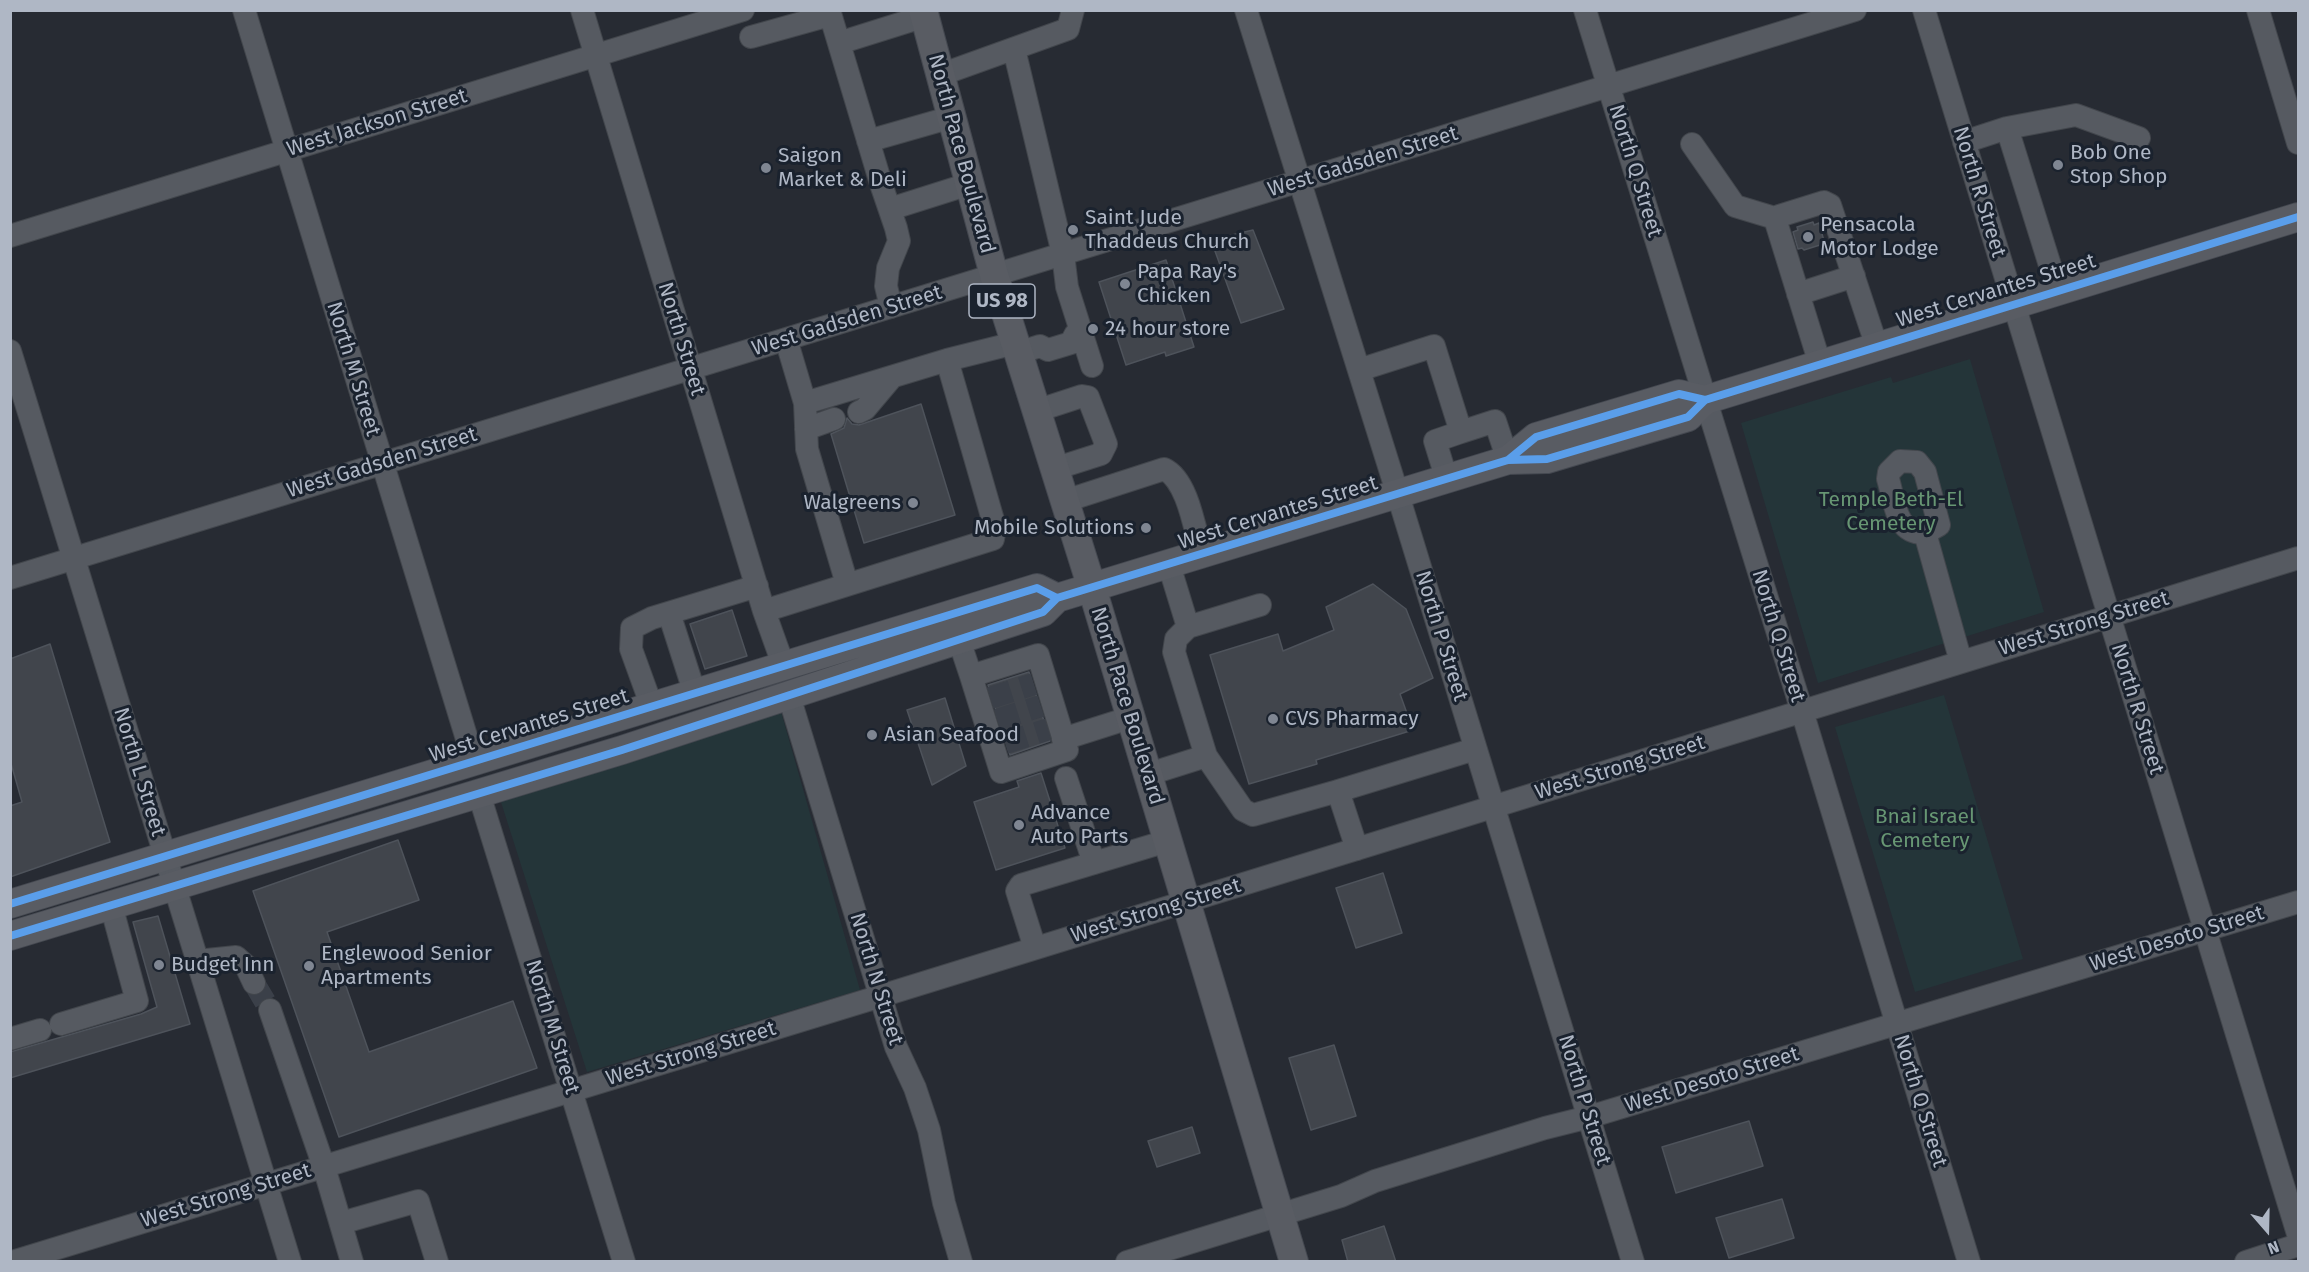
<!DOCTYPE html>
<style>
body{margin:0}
#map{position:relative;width:2309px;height:1272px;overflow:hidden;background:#272b33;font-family:"Fira Sans",sans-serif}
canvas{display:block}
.frame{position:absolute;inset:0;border:12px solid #afb7c5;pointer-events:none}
.north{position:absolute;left:2237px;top:1200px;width:60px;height:60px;-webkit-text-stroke:4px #1a222e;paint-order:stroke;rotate:160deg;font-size:16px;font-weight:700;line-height:24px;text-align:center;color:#afb7c5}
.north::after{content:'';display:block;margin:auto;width:21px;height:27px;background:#afb7c5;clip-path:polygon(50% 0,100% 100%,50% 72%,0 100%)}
</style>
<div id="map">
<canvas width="2309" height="1272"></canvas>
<div class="frame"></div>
<div class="north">N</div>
</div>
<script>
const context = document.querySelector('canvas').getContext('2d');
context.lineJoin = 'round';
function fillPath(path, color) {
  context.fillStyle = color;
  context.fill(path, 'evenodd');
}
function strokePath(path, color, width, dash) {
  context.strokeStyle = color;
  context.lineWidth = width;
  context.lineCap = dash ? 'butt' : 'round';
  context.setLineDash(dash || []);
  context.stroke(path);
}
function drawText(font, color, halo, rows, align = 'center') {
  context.font = font + ' "Fira Sans",sans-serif';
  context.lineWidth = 6;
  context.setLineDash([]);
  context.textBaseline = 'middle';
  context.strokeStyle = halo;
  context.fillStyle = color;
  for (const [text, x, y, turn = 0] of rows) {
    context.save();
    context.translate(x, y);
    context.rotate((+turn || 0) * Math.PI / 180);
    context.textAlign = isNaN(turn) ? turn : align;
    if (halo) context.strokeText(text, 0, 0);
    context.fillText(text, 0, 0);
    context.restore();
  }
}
fillPath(new Path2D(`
 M1970 359 2044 612 1818 683 1741 423 1891 377 1893 383Z
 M1944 695 2023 959 1915 992 1835 727Z
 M780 708 860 990 587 1072 500 799Z`), '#243539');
const building = new Path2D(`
 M1813 222 1814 225 1819 223 1824 241 1820 242V245L1804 250 1802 248 1798 249 1793 232 1798 230 1797 227Z
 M1253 230 1284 309 1241 323 1211 240Z
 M1166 260 1194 347 1166 356 1165 352 1126 365 1099 282Z
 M921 404 955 515 864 543 831 434 844 428 847 418 852 424 859 425Z
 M1373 584 1406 609 1433 678 1400 694 1413 730 1316 760 1317 764 1249 784 1210 655 1278 634 1283 651 1334 630 1326 607Z
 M732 610 747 656 705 669 690 624Z
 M50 644 110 842 10 877V806L22 802 10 760V659Z
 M1029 672 1050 741 1010 755 988 685Z
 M945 698 966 766 932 785 907 710Z
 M1041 773 1065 848 996 870 974 802 1019 787 1017 781Z
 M398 840 419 900 327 932 369 1052 513 1001 537 1068 339 1137 253 891Z
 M1383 873 1402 933 1356 948 1336 888Z
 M158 916 190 1024 10 1078V1052L141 1014 157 1007 133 922Z
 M1334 1045 1356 1116 1311 1130 1289 1058Z
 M1749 1121 1763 1166 1676 1193 1662 1147Z
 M1192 1127 1200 1153 1157 1167 1148 1141Z
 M1782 1199 1794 1238 1729 1258 1716 1218Z
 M1384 1226 1396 1262H1348L1342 1240Z`);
fillPath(building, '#41454c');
strokePath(building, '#4e535b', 1.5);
strokePath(new Path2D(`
 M990 698 1034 684
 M997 720 1041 706
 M1005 743 1049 729
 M254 983 270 1010`), '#3b4049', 22, [22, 11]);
const minor = new Path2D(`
 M244 10 474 762
 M582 10 764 611 784 667
 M829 10 882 187 896 228 899 241 888 268 886 286 891 307
 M1246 10 1398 495 1633 1262
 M1585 10 1802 711 1969 1262
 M1924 10 2298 1234
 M2258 10 2298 143
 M751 37 830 15
 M839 43 925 16
 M1014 49 1063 254 1067 287 1092 366
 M940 75 1068 29 1073 10
 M2007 128 2058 291
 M868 141 952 117
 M1964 142 2007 128 2076 115 2139 138
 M1692 144 1735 206 1778 219
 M890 209 969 184
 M10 236 743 10
 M1798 294 1854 276
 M786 339 805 403 947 360 1015 343
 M10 351 290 1262
 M1018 353 1040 346 1048 350 1071 343 1075 335
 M1820 364 1776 222 1779 216 1824 202 1830 205 1877 347
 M1359 370 1434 346 1461 432 1495 421 1508 460
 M805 403 807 449 847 584
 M1036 411 1082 396 1088 397 1106 444 1101 454 1054 469
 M859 412 865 409 892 377
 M806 429 834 419
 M1447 480 1435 441 1461 432
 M1065 501 1164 469C1188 480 1195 531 1202 555
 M1925 533 1939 525 1925 472 1917 462 1900 461 1889 472 1888 479C1895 502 1895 534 1925 533L1961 662
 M1169 565 1188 627 1176 639 1174 652 1206 756
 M10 578 1855 10
 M764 611 993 539 995 527 947 360
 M669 613 695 694
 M1188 627 1260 605
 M959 640 971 676
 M1038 655 1067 750 1001 772 971 676Z
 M789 696 896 1047 915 1088 929 1130 944 1203 961 1262
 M652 707 631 649 632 628 652 618 757 586
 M1063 739 1129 718
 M1146 775 1206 756 1243 810 1253 815 1338 791
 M1066 778 1094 863
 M479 794 624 1262
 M1357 849 1338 791 1475 749
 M1035 948 1017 891 1021 885 1167 841
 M197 961 236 957 246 966 254 983
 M270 1010 324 1167 352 1262
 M61 1024 137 1001 111 905
 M10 1039 40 1030
 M341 1223 418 1201 437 1262
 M12 1262 881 996 2298 558
 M1127 1262 1341 1196 1375 1181 1545 1128 1589 1117 2298 902
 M2246 1262 2298 1245`);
const major = new Path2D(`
 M923 10 994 275 1092 588 1294 1262
 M1508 460 1536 437 1679 394 1705 400
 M10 904 1037 588 1057 598
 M10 936 622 750 1043 612 1057 598 1508 460 1547 459 1688 417 1705 400 2298 217`);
strokePath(minor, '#42464c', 24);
strokePath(major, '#444850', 30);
strokePath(minor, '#565a61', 22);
strokePath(major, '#595c63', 28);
strokePath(new Path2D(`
 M1508 460 1536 437 1679 394 1705 400
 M10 904 1037 588 1057 598
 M10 936 622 750 1043 612 1057 598 1508 460 1547 459 1688 417 1705 400 2298 217`), '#5a9eea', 8);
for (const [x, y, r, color] of [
 [2058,165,6,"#7f8692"],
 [766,168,6,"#7f8692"],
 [1073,230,6,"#7f8692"],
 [1808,237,6,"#7f8692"],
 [1125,284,6,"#7f8692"],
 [1093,329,6,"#7f8692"],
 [913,503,6,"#7f8692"],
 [1146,528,6,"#7f8692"],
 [1273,719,6,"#7f8692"],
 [872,735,6,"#7f8692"],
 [1019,825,6,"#7f8692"],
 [159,965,6,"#7f8692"],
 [309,966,6,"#7f8692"]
]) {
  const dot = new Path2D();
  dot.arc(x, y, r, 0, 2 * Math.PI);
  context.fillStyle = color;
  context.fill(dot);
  strokePath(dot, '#1a222e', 2);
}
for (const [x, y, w] of [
 [1002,301,66]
]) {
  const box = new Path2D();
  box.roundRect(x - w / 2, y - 17, w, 34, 4.5);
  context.fillStyle = '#1a222e';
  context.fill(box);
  strokePath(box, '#afb7c5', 1.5);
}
drawText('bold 20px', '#afb7c5', null, [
 ["US 98",1002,301]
]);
drawText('21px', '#afb7c5', '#1a222e', [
 ["West Jackson Street",377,123,-17],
 ["North Pace Boulevard",961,154,75],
 ["West Gadsden Street",1363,162,-17],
 ["North Q Street",1635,171,73],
 ["North R Street",1979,192,73],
 ["West Cervantes Street",1996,291,-17],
 ["West Gadsden Street",847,321,-17],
 ["North Street",681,339,73],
 ["North M Street",353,369,73],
 ["West Gadsden Street",382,463,-17],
 ["West Cervantes Street",1278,513,-17],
 ["West Strong Street",2084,624,-17],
 ["North P Street",1441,636,73],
 ["North Q Street",1778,636,73],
 ["North Pace Boulevard",1127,706,73],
 ["North R Street",2137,709,73],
 ["West Cervantes Street",529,726,-17],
 ["West Strong Street",1620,768,-17],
 ["North L Street",139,772,73],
 ["West Strong Street",1156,911,-17],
 ["West Desoto Street",2177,939,-17],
 ["North N Street",876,979,73],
 ["North M Street",552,1027,73],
 ["West Strong Street",691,1054,-17],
 ["West Desoto Street",1712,1080,-17],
 ["North P Street",1584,1100,73],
 ["North Q Street",1920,1101,73],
 ["West Strong Street",226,1196,-17]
]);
drawText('21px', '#afb7c5', '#1a222e', [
 ["Bob One",2070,153],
 ["Stop Shop",2070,177],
 ["Saigon",778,156],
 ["Market & Deli",778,180],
 ["Saint Jude",1085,218],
 ["Thaddeus Church",1085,242],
 ["Pensacola",1820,225],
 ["Motor Lodge",1820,249],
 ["Papa Ray's",1137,272],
 ["Chicken",1137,296],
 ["24 hour store",1105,329],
 ["Walgreens",901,503,"right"],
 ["Mobile Solutions",1134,528,"right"],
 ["CVS Pharmacy",1285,719],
 ["Asian Seafood",884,735],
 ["Advance",1031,813],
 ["Auto Parts",1031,837],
 ["Englewood Senior",321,954],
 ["Apartments",321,978],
 ["Budget Inn",171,965]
], 'left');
drawText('21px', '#679673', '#1a222e', [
 ["Temple Beth-El",1891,500],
 ["Cemetery",1891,524],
 ["Bnai Israel",1925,817],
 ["Cemetery",1925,841]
]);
</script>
